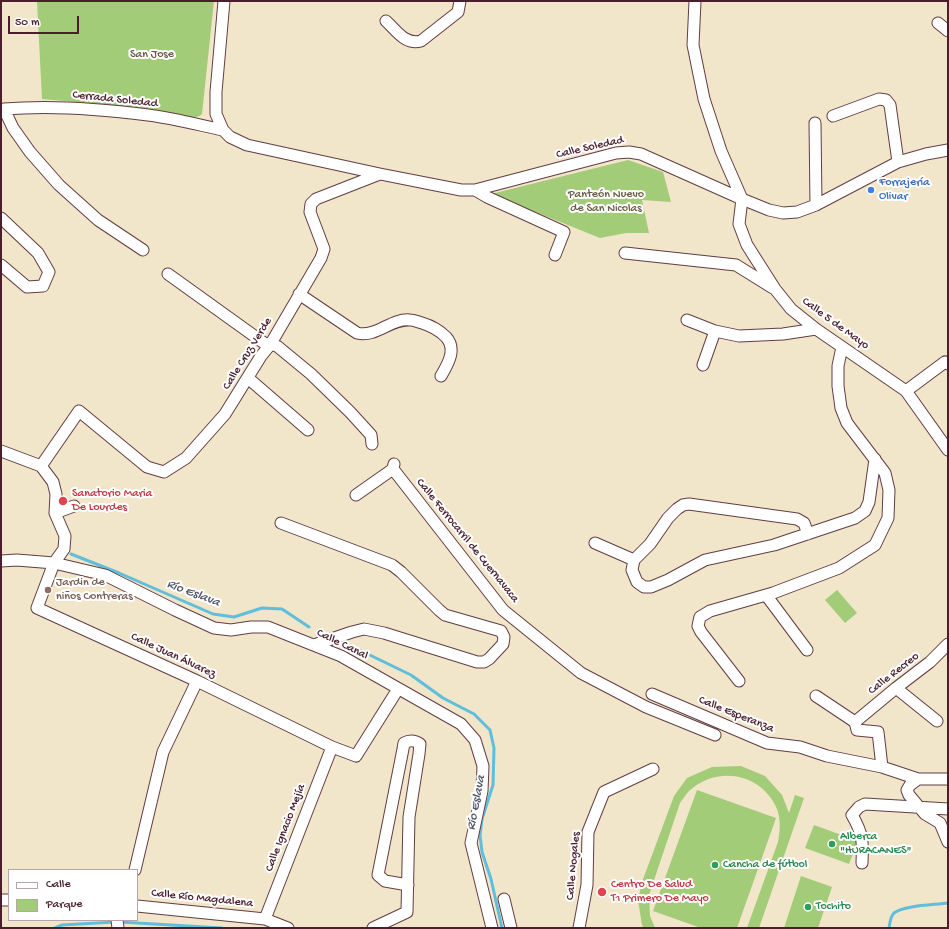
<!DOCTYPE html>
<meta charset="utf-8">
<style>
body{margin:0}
#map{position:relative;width:949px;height:929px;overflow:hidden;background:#f1e5ca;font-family:"Gochi Hand",sans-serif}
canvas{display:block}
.frame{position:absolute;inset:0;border:2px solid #4a1f2b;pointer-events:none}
.legend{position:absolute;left:8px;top:869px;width:130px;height:52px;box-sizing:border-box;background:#fff;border:1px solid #b7a5aa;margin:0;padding:5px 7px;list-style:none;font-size:12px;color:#4a1f2b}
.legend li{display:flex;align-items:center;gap:8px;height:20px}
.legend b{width:20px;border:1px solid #b7a5aa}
.scale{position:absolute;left:8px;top:16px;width:71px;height:18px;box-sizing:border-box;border:2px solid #4a1f2b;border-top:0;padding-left:5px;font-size:12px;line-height:14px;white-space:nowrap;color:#4a1f2b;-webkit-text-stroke:3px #fff;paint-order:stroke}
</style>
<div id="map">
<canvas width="949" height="929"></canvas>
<div class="frame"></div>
<ul class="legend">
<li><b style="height:5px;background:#fff"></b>Calle</li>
<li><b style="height:11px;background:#a2cc78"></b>Parque</li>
</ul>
<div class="scale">50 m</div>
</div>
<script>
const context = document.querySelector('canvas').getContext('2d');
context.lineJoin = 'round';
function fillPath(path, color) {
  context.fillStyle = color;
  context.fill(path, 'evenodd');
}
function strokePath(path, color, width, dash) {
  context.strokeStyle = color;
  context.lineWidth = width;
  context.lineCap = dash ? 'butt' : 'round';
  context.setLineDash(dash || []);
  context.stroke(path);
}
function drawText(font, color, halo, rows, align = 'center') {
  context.font = font + ' "Gochi Hand",sans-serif';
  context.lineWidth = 4;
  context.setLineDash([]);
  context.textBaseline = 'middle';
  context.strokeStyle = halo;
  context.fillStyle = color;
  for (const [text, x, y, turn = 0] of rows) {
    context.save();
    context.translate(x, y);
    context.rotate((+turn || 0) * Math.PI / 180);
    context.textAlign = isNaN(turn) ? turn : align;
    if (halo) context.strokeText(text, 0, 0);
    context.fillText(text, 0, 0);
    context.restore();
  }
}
fillPath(new Path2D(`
 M37 1H214L202 114C195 121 182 116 173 114 130 106 86 103 42 99Z
 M628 160 663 172 671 202 642 200 649 233H626L600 238 491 194Z
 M837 590 857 613 845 623 825 600Z
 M741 766 765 776 782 795 789 813 795 795 804 798 759 928H747L778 842C780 832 781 819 777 809 762 773 717 765 689 791 686 794 683 799 680 803L649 895 650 916 655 928H644L642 925 638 900 642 882 674 796 687 778 712 767Z
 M697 790 776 818 737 928H701L653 911Z
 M814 825 858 841 849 864 805 848Z
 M801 876 832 887 818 928H784Z`), '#a2cc78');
strokePath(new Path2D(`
 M71 554 119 573 213 614 234 617 262 608 282 609 309 627
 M345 643 411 675 443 698 474 714 490 730 494 748 493 785 482 819 480 835 482 852 491 879 502 928
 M120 922 222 928
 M55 928 62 925 115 922
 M889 928C890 923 890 917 894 913 904 905 935 905 948 903`), '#5ebedc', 3);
const minor = new Path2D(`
 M224 1 216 92V114L223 130 230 137 247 145 380 174 461 190H475L616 153 629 152 641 154 742 199 769 210 783 213 797 212 816 205 898 162 926 154 948 150
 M695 1 693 45 704 99 721 151 742 199
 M386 21C397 31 405 45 421 41L458 12 460 1
 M938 23 948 31
 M833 116 879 99 886 100 890 105 898 162
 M815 123 816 205
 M475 190 487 197 564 232 555 255
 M742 199 739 224 747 245 775 289 791 309 816 329 906 391 948 450
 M1 218 38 253 49 272 43 286 27 287 1 265
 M143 250 98 220 59 185 30 152 13 128 4 109C50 105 102 109 148 115 173 118 199 125 223 130
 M625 253 736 265 773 288
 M168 274 264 343 277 346 311 374 350 412 371 435 372 444
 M299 294 357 333C376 338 391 318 410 320 414 320 418 322 422 323 432 326 439 330 446 337 457 349 448 364 441 376
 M687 320 715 331
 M703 365 715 331 739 336 783 334 816 329
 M248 378 308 430
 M906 391 945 362 948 364
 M1 451 41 466 53 482 56 494 55 513 65 536 64 549 54 563 37 608 197 681 332 747 356 756 398 689
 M394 464 393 469 503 610 581 673 646 707 715 735
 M41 466 79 411 147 467 164 472 186 458 225 414 261 356 270 345 321 258 324 249 310 212 311 204 316 199 380 174
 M356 495 393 469
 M55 513 74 506
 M281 523 392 565 401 572 439 610 445 615 501 631 504 637 503 644 489 659 484 662H477L384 633 364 629 352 632 314 645
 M808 534 804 523 797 519 689 504 683 505 677 509 668 518 650 544 634 560 632 570 637 582 644 587H651L668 580 705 560 774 545 855 518 865 511 869 502 875 459
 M595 543 634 560
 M1 561 17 560 54 563 105 575 175 610 214 628 231 630 251 627H268L341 656 461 724 475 740 483 766 482 791 471 843 492 928
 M766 595 807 650
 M739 681 701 632 698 626 700 617 710 611 773 593 839 568 875 545 888 518 889 490 885 473 847 423 841 408 838 386V366L842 347
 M896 688 937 721
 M652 694 767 743 800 747 827 756 882 767 918 779H948
 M816 696 855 722 857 730 878 732 882 767
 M855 722 896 688 930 662 948 644
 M918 779 910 785 907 790 909 795 925 814 940 823 948 842
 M862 863C863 841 863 834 852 815L859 807 865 804 948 809
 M135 870 163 752 197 681
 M504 899 511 928
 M1 900H9
 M137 906 265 919 288 928
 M265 919 332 747
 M117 920 118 928
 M373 928 407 912 409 817 419 754 420 744C414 740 410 740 404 743L403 749 378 875 385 881 408 885
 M579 928 587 885 588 832 604 792 653 769`);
strokePath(minor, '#633d43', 13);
strokePath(minor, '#fff', 11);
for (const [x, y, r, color] of [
 [871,190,4,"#3f7fe0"],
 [63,501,5,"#e0444e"],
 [48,590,4,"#8d6e63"],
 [832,844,4,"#2e9e5b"],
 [715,865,4,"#2e9e5b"],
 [602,892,5,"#e0444e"],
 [808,907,4,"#2e9e5b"]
]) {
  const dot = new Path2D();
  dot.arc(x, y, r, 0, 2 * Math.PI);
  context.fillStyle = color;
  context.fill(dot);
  strokePath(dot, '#fff', 1.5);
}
drawText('12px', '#695c46', '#fff', [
 ["San Jose",152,55],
 ["Panteón Nuevo",606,195],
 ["de San Nicolas",606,209]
]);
drawText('12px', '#4a1f2b', '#fff', [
 ["Cerrada Soledad",115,100,6],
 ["Calle Soledad",590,148,-13],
 ["Calle 5 de Mayo",835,324,36],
 ["Calle Cruz Verde",248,354,-58],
 ["Calle Ferrocarril de Cuernavaca",467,541,51],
 ["Calle Canal",342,645,26],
 ["Calle Juan Álvarez",173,656,25],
 ["Calle Recreo",894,674,-38],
 ["Calle Esperanza",736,715,22],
 ["Calle Ignacio Mejía",286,828,-69],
 ["Calle Nogales",574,866,-85],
 ["Calle Río Magdalena",202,899,6]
]);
drawText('12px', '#366cbe', '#fff', [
 ["Forrajería",879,183],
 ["Olivar",879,197]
], 'left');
drawText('12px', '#be3a42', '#fff', [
 ["Sanatorio Maria",72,494],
 ["De Lourdes",72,508],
 ["Centro De Salud",611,885],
 ["T1 Primero De Mayo",611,899]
], 'left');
drawText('12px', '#785e54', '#fff', [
 ["Jardin de",56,583],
 ["niños Contreras",56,597]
], 'left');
drawText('12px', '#27864d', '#fff', [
 ["Alberca",840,837],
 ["\"HURACANES\"",840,851],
 ["Cancha de fútbol",723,865],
 ["Tochito",816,907]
], 'left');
drawText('italic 13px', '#515769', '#fff', [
 ["Río Eslava",193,594,21],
 ["Río Eslava",477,803,-79]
]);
</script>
